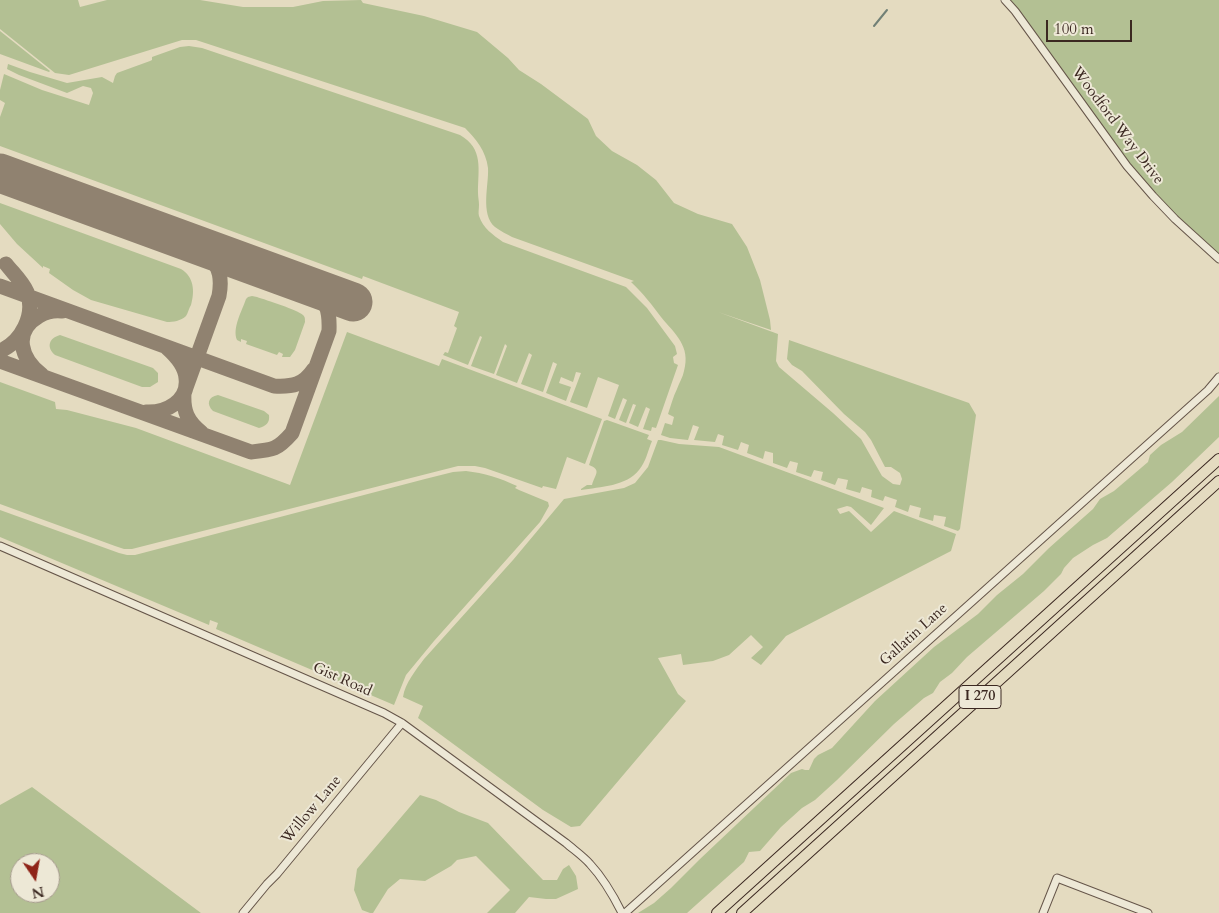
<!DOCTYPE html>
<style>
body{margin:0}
#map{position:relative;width:1219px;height:913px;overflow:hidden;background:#e4dbc0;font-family:Cardo,serif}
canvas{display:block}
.north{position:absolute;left:10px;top:853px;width:50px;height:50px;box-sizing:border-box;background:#ede8d6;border:1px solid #a69b8e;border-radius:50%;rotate:168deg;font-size:14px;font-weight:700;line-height:20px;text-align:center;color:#3b2821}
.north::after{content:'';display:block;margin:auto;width:18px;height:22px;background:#8f2418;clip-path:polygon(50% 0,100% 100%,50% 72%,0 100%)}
.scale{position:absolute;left:1046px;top:20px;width:86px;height:22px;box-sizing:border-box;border:2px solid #3b2821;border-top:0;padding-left:6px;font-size:15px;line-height:18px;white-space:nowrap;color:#3b2821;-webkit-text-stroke:4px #ede8d6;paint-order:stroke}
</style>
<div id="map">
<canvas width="1219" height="913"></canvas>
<div class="north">N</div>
<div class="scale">100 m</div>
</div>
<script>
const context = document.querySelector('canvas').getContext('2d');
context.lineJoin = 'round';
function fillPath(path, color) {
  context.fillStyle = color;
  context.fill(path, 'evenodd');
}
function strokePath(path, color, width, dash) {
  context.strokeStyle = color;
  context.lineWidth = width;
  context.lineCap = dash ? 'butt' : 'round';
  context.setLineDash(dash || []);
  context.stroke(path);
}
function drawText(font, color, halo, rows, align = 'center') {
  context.font = font + ' Cardo,serif';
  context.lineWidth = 4;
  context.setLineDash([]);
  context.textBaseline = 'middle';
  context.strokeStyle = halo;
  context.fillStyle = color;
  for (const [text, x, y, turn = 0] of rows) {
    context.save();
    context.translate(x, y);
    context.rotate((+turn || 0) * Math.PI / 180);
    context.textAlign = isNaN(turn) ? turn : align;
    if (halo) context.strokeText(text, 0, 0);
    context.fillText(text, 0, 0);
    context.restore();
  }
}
fillPath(new Path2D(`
 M0 0H78L80 7 107 0H200L243 7H293L323 1 361 0 363 3 424 16 477 32 508 58 519 70 541 84 588 119 596 136 612 151 637 165 656 180 674 203 698 214 732 224 747 247 760 280 770 320 771 330 718 312 778 334 776 361 779 367 833 413 861 439 882 476 893 484 900 485 902 479 900 473 891 467H885L871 440 865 432 844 414 802 371 792 365 787 359 789 340 969 403 976 415 960 529 958 531 944 526 946 517 934 515 933 521 919 517 921 508 910 505 908 512 895 507 897 500 885 496 883 501 871 497 872 490 862 487 860 493 846 489 848 480 838 478 835 485 821 480 823 472 814 470 811 477 796 472 798 463 790 461 787 468 773 463V453L765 451 763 459 747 453 749 445 741 442 738 450 722 445 724 436 718 434 715 442 694 440 699 427 693 425 688 440 670 438 661 435 665 423 672 425 674 417 668 414C671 405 673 397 677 389 679 383 683 377 684 371 691 346 675 334 661 317 652 305 643 293 631 282L634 281 512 237C507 234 500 231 495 227 480 214 489 185 488 168 486 151 476 139 465 128L196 40H182L69 75 55 73 0 29Z
 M1005 0H1219V259L1153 196Z
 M0 31 50 71 49 72 0 54Z
 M189 46 202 48 460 135C484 149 478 169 478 193 478 197 479 201 479 205 479 209 478 213 479 216 483 228 493 235 503 242L626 287 647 308 675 346 677 354 673 357 674 363 678 365 656 428 652 427 651 431 643 429 650 409 646 407 638 427 629 423 636 405 633 404 626 423 619 420 627 400 623 398 615 419 608 416 619 385 598 377 587 408 570 402 581 373 576 372 573 382 561 377 559 383 571 387 566 401 546 393 557 364 553 362 543 392 521 384 532 355 529 353 517 383 496 375 507 346 505 344 494 374 471 366 482 337 480 336 468 365 443 355 445 352 448 353 457 328 454 326 459 312 363 276 362 279 0 146V117L5 103 0 100V90L4 74 42 90 89 105 93 93 91 88 83 86 67 93 19 75 7 69 8 64 30 72 67 83 102 77 113 83 115 76 117 73 150 61 152 60V57L180 47Z
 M0 203 181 269C194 277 195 291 191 305 189 308 188 313 186 316 181 321 173 322 167 322L91 300 73 290 49 273 50 269 43 266V268L17 244 0 224Z
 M252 296 257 297C266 300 298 310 303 315 305 317 305 318 305 322L295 350 290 357H282L283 354 279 352 277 355 246 344 247 341 241 339V342L237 340C232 328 242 311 246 299L248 297Z
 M347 332 439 366 442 359 602 419 585 464 567 457 556 489 543 486 542 488 485 468 475 466H458L132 549H124L115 546 0 504V382L55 402 56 409 67 410 136 428 290 485Z
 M60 335 153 368 158 373V382L150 387H142L55 355C46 347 49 338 60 335Z
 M218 395 264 411 269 415C270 423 266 426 259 428L213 411C206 404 208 397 218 395Z
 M1219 396V437L1172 482 1107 538 1093 545 1073 558 1064 568 1061 574 1044 591 967 657 952 673 940 682 933 693 924 698 894 724 837 780 815 800 802 808 781 827 760 851 749 852 744 862 687 913H638L654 903 671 888 700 859 791 773 802 769 805 770H809L814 759 818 755 832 748 875 701 934 647 978 614 997 595 1023 574 1049 548 1093 509 1100 499 1114 491 1148 462 1150 455 1161 445 1182 432Z
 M607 420 649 435 647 439 652 441C648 450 646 462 639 470 627 486 600 487 581 490V489L587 485H592C595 474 602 470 589 465L604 421Z
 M658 440H661L679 444 719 447 884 508 871 525 851 507 847 506 837 509 840 514 849 511 871 532 894 511 956 534 951 551 786 636 761 665 751 658 763 647 751 635 729 655 713 661 683 665 681 654 658 658 678 694 686 701 580 826 571 827 543 810 418 718 423 706 403 697C405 683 416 670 424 659L513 560 564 499 624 488 635 483 648 467Z
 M466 471C484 473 500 478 517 486L515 488 519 490 548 502 549 506 540 522 434 641 406 675 394 705 216 629 218 623 210 620 209 625 0 537V510L119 553 127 555H135L425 479 453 472Z
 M32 787 201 913H0V805ZM20 863H50V893H20Z
 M420 795 436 800 459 812 488 823 543 880H557L563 869 569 865 576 876 578 889 556 899H546L529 897 515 913H487L510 890 476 856 457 860 451 866 425 881 400 879 388 889 373 913H370L362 910 354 890 357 869Z`), '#b3c093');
strokePath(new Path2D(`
 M874 26 887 10`), '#718076', 2);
strokePath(new Path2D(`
 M193 244C215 259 224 269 219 296L184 393C183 411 187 421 202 433
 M0 286 274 386C293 387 303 385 314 369
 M0 351C21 342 36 315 27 292 22 281 13 273 6 264
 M0 361 251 452C273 450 277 450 292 433L329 331C330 307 326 301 308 286
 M42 375C21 359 12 332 39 316 46 312 54 310 62 311
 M146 412C166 413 189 401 186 378 185 366 176 356 167 348`), '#908270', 15);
strokePath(new Path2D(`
 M0 173 353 302`), '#908270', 39);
const minor = new Path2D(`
 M1005 0 1015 11 1127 166 1153 196 1175 219 1219 259
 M0 546 384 713 402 723 566 843C574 850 583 856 590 864 604 879 613 895 622 913
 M243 913 267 884 277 874 402 723
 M625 913 1208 390 1219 377
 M1043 913 1057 878 1148 913`);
const highway = new Path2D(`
 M717 913 1219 459
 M742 913 1219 481`);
strokePath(minor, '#655549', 9);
strokePath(highway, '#3b2821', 12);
strokePath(minor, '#ede8d6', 7);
strokePath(highway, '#e4dbc0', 10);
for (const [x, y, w] of [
 [980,697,42]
]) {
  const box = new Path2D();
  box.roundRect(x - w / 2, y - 11.5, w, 23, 4);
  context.fillStyle = '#ede8d6';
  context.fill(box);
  strokePath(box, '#3b2821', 1);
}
drawText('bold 14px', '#3b2821', null, [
 ["I 270",980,697]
]);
drawText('15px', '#3b2821', '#ede8d6', [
 ["Woodford Way Drive",1117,126,53],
 ["Gallatin Lane",914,635,-42],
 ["Gist Road",342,680,24],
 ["Willow Lane",312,810,-50]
]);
</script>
